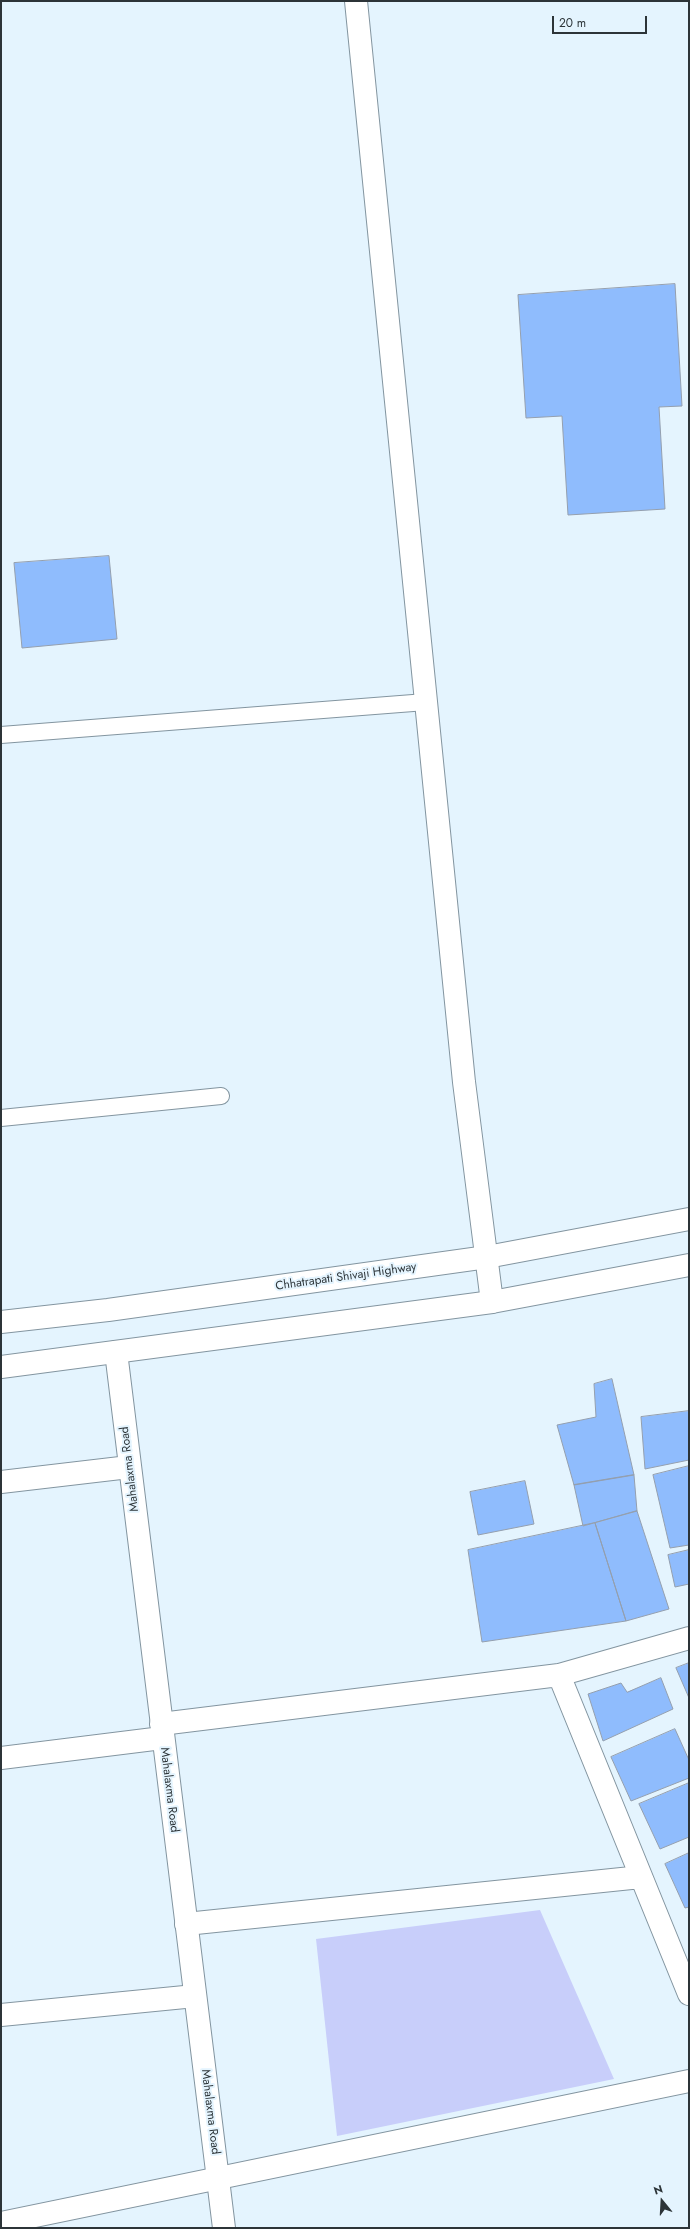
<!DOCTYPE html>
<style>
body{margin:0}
#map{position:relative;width:690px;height:2229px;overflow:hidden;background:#e4f4fe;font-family:Jost,sans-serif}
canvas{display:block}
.frame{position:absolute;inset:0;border:2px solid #2c3438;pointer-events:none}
.north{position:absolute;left:642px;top:2181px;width:40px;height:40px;-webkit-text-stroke:3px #e4f4fe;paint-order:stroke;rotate:342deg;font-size:11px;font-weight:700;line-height:16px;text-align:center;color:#2c3438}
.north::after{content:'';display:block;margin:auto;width:14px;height:18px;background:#2c3438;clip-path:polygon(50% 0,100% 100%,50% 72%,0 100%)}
.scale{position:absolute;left:552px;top:16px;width:95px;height:18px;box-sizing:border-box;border:2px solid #2c3438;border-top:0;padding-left:5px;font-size:12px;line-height:14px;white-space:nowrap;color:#2c3438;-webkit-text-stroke:3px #e4f4fe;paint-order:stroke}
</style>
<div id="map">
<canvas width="690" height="2229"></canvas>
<div class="frame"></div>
<div class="north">N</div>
<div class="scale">20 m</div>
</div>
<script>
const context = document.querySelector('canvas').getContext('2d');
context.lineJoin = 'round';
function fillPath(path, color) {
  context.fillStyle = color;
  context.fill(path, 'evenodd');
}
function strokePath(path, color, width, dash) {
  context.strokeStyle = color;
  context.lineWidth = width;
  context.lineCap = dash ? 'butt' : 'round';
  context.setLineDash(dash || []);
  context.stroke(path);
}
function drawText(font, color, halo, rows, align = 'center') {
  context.font = font + ' Jost,sans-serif';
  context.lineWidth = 4;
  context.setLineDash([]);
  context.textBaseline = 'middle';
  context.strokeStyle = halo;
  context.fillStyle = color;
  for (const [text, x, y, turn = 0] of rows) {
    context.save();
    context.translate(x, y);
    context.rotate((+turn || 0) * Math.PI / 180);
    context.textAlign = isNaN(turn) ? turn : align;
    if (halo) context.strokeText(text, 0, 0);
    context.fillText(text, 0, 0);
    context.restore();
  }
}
fillPath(new Path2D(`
 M540 1910 614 2079 337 2136 316 1939Z`), '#c8cefa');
const building = new Path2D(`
 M675 284 682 406 659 407 665 509 568 515 562 416 526 418 518 295Z
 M109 556 117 639 22 648 14 563Z
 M612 1379 634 1475 574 1485 557 1425 596 1417 594 1384Z
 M689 1411V1460L645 1469 641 1417Z
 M689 1466V1545L670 1548 653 1475Z
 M634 1475 637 1511 583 1526 574 1485Z
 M525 1481 534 1524 478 1535 470 1492Z
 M637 1511 669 1609 626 1621 595 1523Z
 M595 1523 626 1621 482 1642 468 1550Z
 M689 1550V1584L675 1587 668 1555Z
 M689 1663V1698L676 1668Z
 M661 1678 673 1709 603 1741 588 1694 621 1683 627 1692Z
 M675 1729 689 1760V1778L631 1801 611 1757Z
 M689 1783V1837L660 1849 639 1804Z
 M689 1853V1907L685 1908 665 1864Z`);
fillPath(building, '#8fbcfd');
strokePath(building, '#949fae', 1);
const service = new Path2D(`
 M1 735 426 702
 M1 1118 221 1096`);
const minor = new Path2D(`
 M356 1 464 1082 492 1302
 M1 1482 129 1467
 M559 1675 689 1994
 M161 1724 559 1675 689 1638
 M1 1758 162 1738
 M186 1924 641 1877
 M1 2015 195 1996
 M1 2223 689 2081`);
const tertiary = new Path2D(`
 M116 1352 224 2228`);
const primary = new Path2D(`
 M1 1322 108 1310 487 1257 689 1219
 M1 1367 492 1302 689 1265`);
strokePath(service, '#8395a0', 18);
strokePath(minor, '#8395a0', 24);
strokePath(tertiary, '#8395a0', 24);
strokePath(primary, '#8395a0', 24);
strokePath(service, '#fff', 16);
strokePath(minor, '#fff', 22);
strokePath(tertiary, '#fff', 22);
strokePath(primary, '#fff', 22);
drawText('12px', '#2c3438', '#e4f4fe', [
 ["Chhatrapati Shivaji Highway",346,1277,-8],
 ["Mahalaxma Road",130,1469,-97],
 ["Mahalaxma Road",169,1790,83],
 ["Mahalaxma Road",210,2112,83]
]);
</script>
